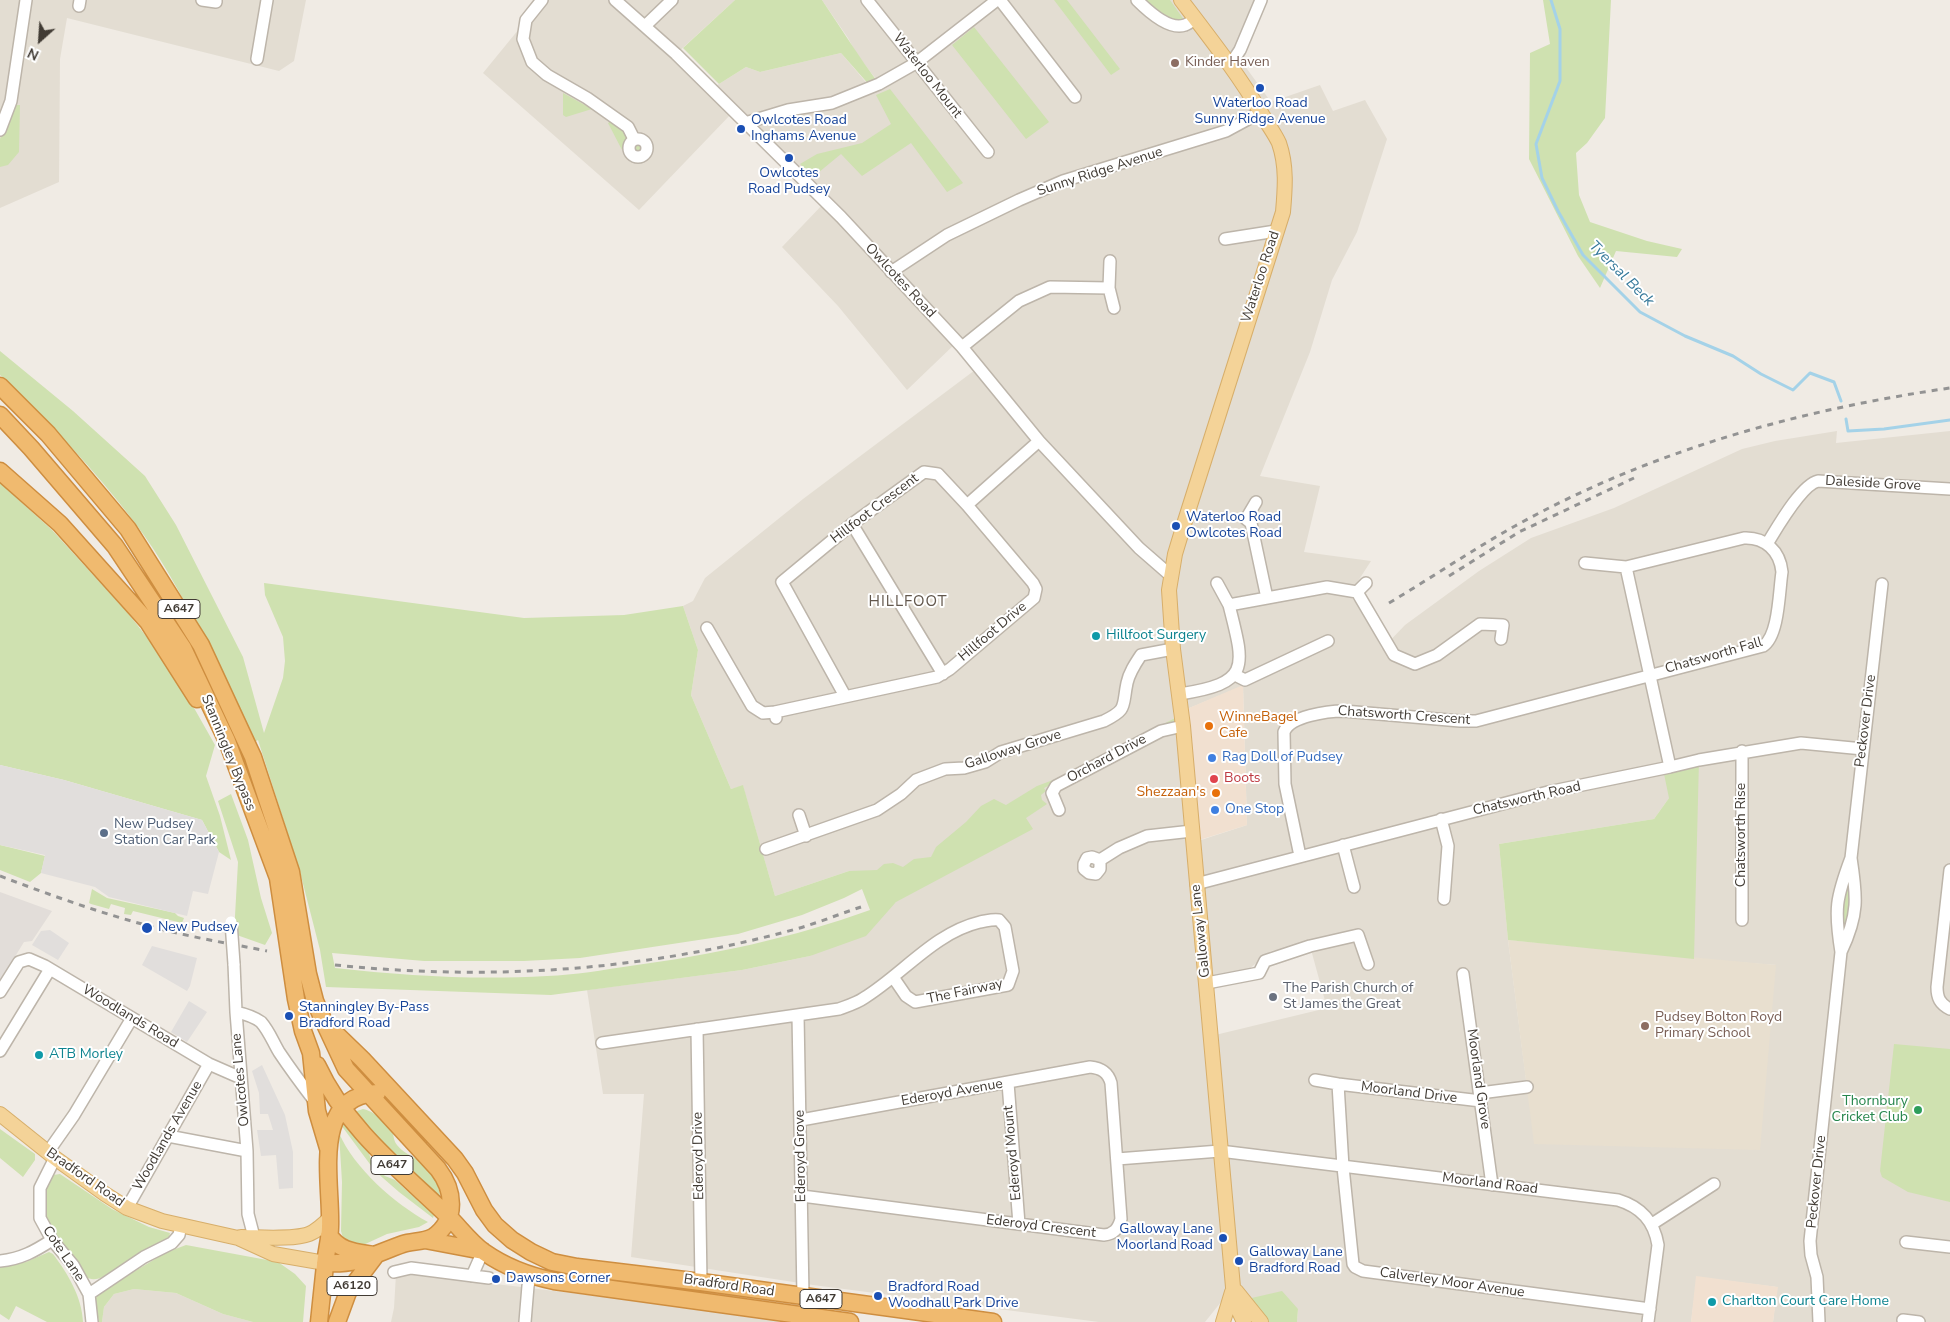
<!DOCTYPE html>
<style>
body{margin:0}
#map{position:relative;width:1950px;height:1322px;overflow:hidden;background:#f0ebe4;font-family:"Nunito Sans",sans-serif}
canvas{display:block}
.north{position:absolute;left:15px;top:15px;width:50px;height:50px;-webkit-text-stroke:4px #fff;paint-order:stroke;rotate:206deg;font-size:14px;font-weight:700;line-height:20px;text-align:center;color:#413b34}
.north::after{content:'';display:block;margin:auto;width:18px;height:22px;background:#413b34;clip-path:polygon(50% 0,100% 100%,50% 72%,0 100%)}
</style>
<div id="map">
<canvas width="1950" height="1322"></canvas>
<div class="north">N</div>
</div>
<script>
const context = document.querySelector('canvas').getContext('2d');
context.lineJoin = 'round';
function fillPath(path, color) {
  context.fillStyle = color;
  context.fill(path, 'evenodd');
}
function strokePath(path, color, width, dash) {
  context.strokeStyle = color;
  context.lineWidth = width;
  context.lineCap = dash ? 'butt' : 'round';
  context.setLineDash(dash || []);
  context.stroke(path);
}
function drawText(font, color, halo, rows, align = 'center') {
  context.font = font + ' "Nunito Sans",sans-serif';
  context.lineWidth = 4;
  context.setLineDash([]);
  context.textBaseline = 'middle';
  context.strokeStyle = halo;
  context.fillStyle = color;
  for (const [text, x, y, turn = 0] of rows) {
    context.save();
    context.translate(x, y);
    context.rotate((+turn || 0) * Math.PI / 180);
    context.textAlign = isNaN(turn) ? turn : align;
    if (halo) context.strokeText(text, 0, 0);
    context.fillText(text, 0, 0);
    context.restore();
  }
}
fillPath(new Path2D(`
 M0 0H306L294 61 279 71 67 18 60 59 59 182 0 208Z
 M538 0H735L676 54 711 89 746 67 760 72 841 53 870 87 879 83 856 53 848 38 822 0H1266L1242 62 1271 102 1320 85 1333 111 1365 100 1387 139 1357 232 1332 280 1310 352 1260 476 1320 486 1304 552 1371 561 1349 595 1362 609 1382 649 1405 625 1479 571 1531 538 1614 508 1742 449 1775 441 1837 431 1836 443 1950 431V1322H1773L1777 1287 1697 1277 1691 1322H1297L1298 1309 1243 1300 1233 1287 1205 1322H1099L813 1285 631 1257 644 1094H603L587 990 742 970 810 956 896 902 849 871 775 896 743 786 731 789 691 695 698 650 683 606 693 601 705 578 803 499 979 367 957 342 907 390 838 306 782 247 825 202 733 112 639 210 483 73 541 2ZM1243 686 1247 825 1201 840 1210 976 1249 969 1271 951 1310 946 1327 1008 1211 1036 1183 718 1174 723 1173 708 1181 705 1182 711ZM1669 798 1694 936V959L1776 965 1527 1087 1508 940 1499 844 1654 819Z
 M396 1274H412L815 1322H391L394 1308Z
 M134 1289 176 1293 223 1314 253 1322H102L104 1307 114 1294Z`), '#e3ddd2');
fillPath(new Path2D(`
 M1243 685 1247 825 1193 842 1182 711Z
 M1696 1276 1778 1287 1773 1322H1691Z`), '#f1e0d0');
fillPath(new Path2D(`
 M0 892 52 911 32 941 24 942 0 981Z`), '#e2ddd9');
fillPath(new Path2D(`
 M1508 940 1776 965 1760 1150 1534 1144Z`), '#e8dfcf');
fillPath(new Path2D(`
 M735 0H822C841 28 859 57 879 84L871 87 841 53 760 72 746 67 719 84 683 48Z
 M1054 0H1067L1120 69 1111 75Z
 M1142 0H1170L1184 20 1180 22 1170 20Z
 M1543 0H1611L1605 118 1587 143 1576 153 1579 195 1590 222 1647 241 1682 249 1677 257 1616 251 1600 288 1578 256 1529 159 1530 53 1550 44Z
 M974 27 1049 122 1026 139 952 45Z
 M890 89 963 183 947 192 911 143 862 176 841 154 813 177 800 164 817 154 862 143 891 124 876 95Z
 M563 93 592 109 566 117 563 115Z
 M16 105H20L19 152 8 165 0 167V139Z
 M611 121 627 133 628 137 624 149 622 150 608 123Z
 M629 148a9 9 0 1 1 18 0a9 9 0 1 1-18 0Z
 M0 351 73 411 145 476 176 525 243 657 264 733 283 678 285 661 283 637 265 595 264 583 524 618 624 615 683 606 698 650 691 695 731 789 743 785 775 896 849 871 877 870 884 864 893 863 903 867 914 859 931 857 936 847 966 822 981 806 994 799 1006 805 1037 786 1061 777 1175 718V724L1044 788 1046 791 1041 795 1042 800 1047 804 1026 818 1033 829 896 902 866 936 810 956 742 970 551 995 326 987 320 950 300 872 258 740 252 744C217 669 185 589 135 523 95 470 48 421 0 375ZM862 889 870 910C793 938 712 955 630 966 603 970 575 975 547 976 476 980 406 976 335 968L332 953 424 961H524L580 958 738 934 802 915 844 898Z
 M0 483 52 530 127 612 172 669 215 745 206 776 220 816 231 860 219 852 202 820 64 780 0 765Z
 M1699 760 1694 959 1508 940 1499 844 1654 819 1669 798 1663 769Z
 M231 794 248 840 261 898 272 933 265 945 234 934 238 862 218 801Z
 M0 845 45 856 41 873 30 882 0 870Z
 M1849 873 1852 901 1843 939 1839 923Z
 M92 889 107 898 175 913 178 916 184 918 182 923 133 911 131 915 124 914 125 908 111 904 109 909 91 904 89 903Z
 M1894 1044 1950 1049V1202L1908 1192 1882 1177 1880 1171Z
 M363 1109C374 1111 389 1124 393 1134 394 1138 394 1141 397 1145 403 1152 408 1154 416 1159 428 1165 440 1184 440 1197L417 1178 377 1138 354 1112Z
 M343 1124 369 1153 372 1164 385 1176 395 1180 434 1215 433 1218 399 1192 375 1171 341 1125Z
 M0 1129 35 1154V1160L23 1177 0 1158Z
 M339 1133C354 1168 395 1204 428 1222L419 1227 387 1234 361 1246H354L343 1238 341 1231 342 1182Z
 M60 1174 112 1209 149 1227 170 1233 169 1238 105 1276C96 1280 91 1281 83 1275L45 1220V1188L53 1175Z
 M186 1245 278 1262 295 1274 306 1286 303 1322H253L223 1314 176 1293 134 1289 114 1294 104 1307 102 1322H99L95 1303 97 1294 165 1253Z
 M49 1252 53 1254C68 1274 82 1297 83 1322H47L16 1306 9 1320 0 1314V1266L26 1262Z
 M1282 1291 1298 1309 1297 1322H1261L1243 1300Z`), '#cfe1b0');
fillPath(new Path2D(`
 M0 765 64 780 202 820 219 852 208 894 193 891 187 916 109 897 95 887 41 873 45 855 0 845Z
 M50 930 69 943 58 960 32 945 41 931Z
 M152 946 197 958 190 986 187 991 142 965Z
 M189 1001 207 1012 187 1042 171 1032Z
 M262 1065 285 1115 293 1152V1188L279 1189 276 1155 261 1156 257 1130H273L268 1114H260L259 1093 252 1071Z`), '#e1dedc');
strokePath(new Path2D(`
 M1551 0 1560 29V81L1536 144 1542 178 1558 211 1583 255 1640 312 1685 336 1733 356 1761 374 1793 390 1810 373 1834 382 1841 401
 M1846 419 1848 431 1884 429 1950 420`), '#a4d2e8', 3);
const minor = new Path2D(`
 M202 0 216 2V0
 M542 0 526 20 523 39 532 62 547 75 587 98 628 127 634 139
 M615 0 676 54 841 217 962 347 1039 441 1139 548 1170 575
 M867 0 988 152
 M1000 0 1075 97
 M1137 0C1147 10 1169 31 1185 25 1188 24 1192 21 1195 19
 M79 6 80 0
 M646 25 672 0
 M257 59 267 0
 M1230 65 1240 50 1261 0
 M745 123 788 110 832 103 879 84 916 63 997 0
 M0 130 11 101 26 0
 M629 148a9 9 0 1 1 18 0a9 9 0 1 1-18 0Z
 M1225 239 1276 231
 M891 272 947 235 1019 200 1063 181 1226 131 1261 112
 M1109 288 1114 308
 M962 347 1019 301 1050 287 1109 288 1110 261
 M1256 502 1246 519 1251 523 1267 598
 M852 524 943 674
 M1767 544C1777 528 1801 485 1818 481L1950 489
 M1585 563 1626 567
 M1217 583 1229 605
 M1357 592 1366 583
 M707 628 752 706 763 713 775 712 776 718
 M1235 675 1245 680 1328 641
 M1180 694C1251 683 1245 668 1229 605L1327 587 1357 592 1394 655 1415 664 1437 655 1480 624 1503 625 1501 639
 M845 696 782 582 852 524 924 472 938 474 967 505
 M775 712 937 677 950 669 1034 598 1036 589 1033 583 967 505 1039 441
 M1059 810 1052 793 1056 786 1161 731 1183 726
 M799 815 806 836
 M1441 819 1448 846 1444 899
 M1343 845 1354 887
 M766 849 877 810 901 794 916 780 945 769 964 768 985 762 1001 752 1104 721C1128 709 1122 707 1127 683 1129 673 1135 664 1141 655L1173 649
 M1300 856 1285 784 1284 732C1290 716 1328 711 1344 711L1460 721H1476L1763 646C1779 636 1779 591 1782 572 1780 551 1765 537 1744 538L1626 567 1670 767
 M1100 860 1092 857 1087 858 1084 864V869L1089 873 1096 874 1100 869V860L1119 848 1147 836 1192 831
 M1950 870 1937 987C1937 998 1940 1004 1950 1009
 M1196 884 1548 792 1670 767 1699 760 1801 743 1863 749
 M1742 920V751
 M1841 952C1859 914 1857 897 1851 858L1882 584
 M234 964 236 1012 247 1151 248 1214 254 1237
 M1463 974 1492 1185
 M1207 983 1259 973 1265 961 1310 946 1358 935 1368 964
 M0 992 19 962 29 959 45 966 209 1064 241 1078
 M236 1012C245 1014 253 1016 261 1022 269 1031 273 1042 279 1052 291 1070 303 1086 316 1103
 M798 1015 803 1296
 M697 1029 701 1282
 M602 1043 839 1009C847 1006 857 1003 864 998 903 974 934 933 980 922 987 921 992 919 999 920L1005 927 1013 971 1008 985 915 1002 906 996 893 977
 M0 1051 50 969
 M1315 1080 1338 1084
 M1008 1083 1019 1224
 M1480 1093 1527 1087
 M1481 1101 1338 1084 1343 1167 1353 1264 1355 1267 1363 1271 1650 1309
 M801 1120 1090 1067C1101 1068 1108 1072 1111 1083L1121 1219C1118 1229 1114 1234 1104 1235L802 1196
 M168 1136 247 1151
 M48 1152 74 1115 132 1018
 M55 1158 40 1188V1218L52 1240 73 1265 89 1294 92 1322
 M1117 1159 1220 1151 1618 1200C1641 1207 1654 1221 1658 1245L1648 1322
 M127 1208 209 1064
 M1652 1224 1714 1184
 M1906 1242 1950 1247
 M0 1261C21 1259 35 1251 52 1240
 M394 1272 411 1268 489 1278
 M472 1276 483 1251
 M89 1294 144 1257 172 1243 179 1235 181 1225
 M1903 1320 1919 1322
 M525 1322 528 1286 531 1275
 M1819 1322 1817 1277 1811 1255 1810 1241 1841 952C1834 909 1836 898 1851 858`);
const major = new Path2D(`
 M1181 0C1210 38 1239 75 1263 116 1268 125 1275 134 1279 143 1287 166 1285 189 1283 212L1185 521 1175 554 1169 590 1173 649 1183 726 1233 1287 1237 1307 1244 1322
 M0 1114 55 1158 105 1194 127 1208 162 1221 238 1238 273 1254 325 1263
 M241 1237C259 1237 294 1240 309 1234 317 1231 324 1224 331 1217
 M1236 1291 1261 1322
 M1223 1322 1232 1292`);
const highway = new Path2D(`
 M0 386 48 434 128 529 201 645 253 757 291 872 308 974 315 1001 324 1022 346 1069 438 1169C454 1190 458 1220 433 1237 424 1242 412 1241 403 1244 372 1255 359 1265 325 1263
 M0 415 31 448 115 546 183 648 227 741 278 878 296 999 303 1031 311 1053 317 1111 328 1148
 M0 471 60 524 148 622 197 699
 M331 1029 362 1059 455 1159 465 1173 484 1210 495 1225 512 1240 531 1252 552 1262 577 1267 701 1282 993 1322
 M317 1065C346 1128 400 1170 449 1217 460 1228 471 1243 484 1252 504 1266 530 1276 554 1281L850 1322
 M329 1235C340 1252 356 1252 374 1255
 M425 1240 483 1251
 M319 1322C321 1303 323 1284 325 1265 326 1252 330 1239 330 1227 332 1182 310 1096 377 1093
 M337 1322 348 1292 376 1255`);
strokePath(minor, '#bdb5aa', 14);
strokePath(major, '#d7ae6a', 16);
strokePath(highway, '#ce8e40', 19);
strokePath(minor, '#fff', 11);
strokePath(major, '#f4d398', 14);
strokePath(highway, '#f0ba6f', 16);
strokePath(new Path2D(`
 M1449 576 1519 532 1634 478
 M1389 603C1431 578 1472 550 1515 526 1650 451 1798 410 1950 388
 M0 876C58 898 117 919 177 933 207 940 237 945 267 951
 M335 965C492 981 644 971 796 929 818 923 839 914 861 907`), '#939393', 3, [6, 6]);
const minorBridge = new Path2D(`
 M231 922 234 964`);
strokePath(minorBridge, '#bdb5aa', 14, []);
strokePath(minorBridge, '#fff', 11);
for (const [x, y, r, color] of [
 [1175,63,5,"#8d6e63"],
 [1260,88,5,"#1a4fb4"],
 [741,129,5,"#1a4fb4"],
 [789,158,5,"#1a4fb4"],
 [1176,526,5,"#1a4fb4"],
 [1096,636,5,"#0f9aa8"],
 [1209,726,5,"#e8710a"],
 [1212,758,5,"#3f7fe0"],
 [1214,779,5,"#e0444e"],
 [1216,793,5,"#e8710a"],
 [1215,810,5,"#3f7fe0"],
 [104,833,5,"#5c6f8a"],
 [147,928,6,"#1a4fb4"],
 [1273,997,5,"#6b7280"],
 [289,1016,5,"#1a4fb4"],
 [1645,1026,5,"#8d6e63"],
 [39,1055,5,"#0f9aa8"],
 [1918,1110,5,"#2e9e5b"],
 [1223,1238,5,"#1a4fb4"],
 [1239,1261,5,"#1a4fb4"],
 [496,1279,5,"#1a4fb4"],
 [878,1296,5,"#1a4fb4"],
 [1712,1302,5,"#0f9aa8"]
]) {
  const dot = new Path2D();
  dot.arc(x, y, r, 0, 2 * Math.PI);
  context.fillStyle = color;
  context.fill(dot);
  strokePath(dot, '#fff', 2);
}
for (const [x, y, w] of [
 [179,609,42],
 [392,1165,42],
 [352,1286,50],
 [821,1299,42]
]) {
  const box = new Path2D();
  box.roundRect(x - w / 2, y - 9.5, w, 19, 4);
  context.fillStyle = '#fff';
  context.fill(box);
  strokePath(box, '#413b34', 1);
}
drawText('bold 12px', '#413b34', null, [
 ["A647",179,609],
 ["A647",392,1165],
 ["A6120",352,1286],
 ["A647",821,1299]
]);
drawText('14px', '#785e54', '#fff', [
 ["Kinder Haven",1185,63],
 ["Pudsey Bolton Royd",1655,1018],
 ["Primary School",1655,1034]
], 'left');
drawText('14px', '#413b34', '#fff', [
 ["Waterloo Mount",927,76,52],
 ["Sunny Ridge Avenue",1100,172,-18],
 ["Waterloo Road",1261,277,-72],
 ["Owlcotes Road",900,281,47],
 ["Daleside Grove",1873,484,3],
 ["Hillfoot Crescent",875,509,-37],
 ["Hillfoot Drive",993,632,-40],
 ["Chatsworth Fall",1714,656,-16],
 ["Chatsworth Crescent",1404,716,4],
 ["Peckover Drive",1866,721,-83],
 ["Galloway Grove",1013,750,-18],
 ["Stanningley Bypass",228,753,68],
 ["Orchard Drive",1107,759,-28],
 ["Chatsworth Road",1527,799,-13],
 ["Chatsworth Rise",1742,835,-90],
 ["Galloway Lane",1201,931,-96],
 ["The Fairway",965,992,-12],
 ["Woodlands Road",130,1017,31],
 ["Moorland Grove",1478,1079,82],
 ["Owlcotes Lane",241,1080,-95],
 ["Ederoyd Avenue",952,1093,-10],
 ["Moorland Drive",1409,1093,7],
 ["Woodlands Avenue",168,1136,-60],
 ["Ederoyd Mount",1013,1153,-95],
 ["Ederoyd Drive",699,1156,-91],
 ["Ederoyd Grove",801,1156,-91],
 ["Bradford Road",85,1178,35],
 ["Peckover Drive",1817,1182,-84],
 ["Moorland Road",1490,1184,7],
 ["Ederoyd Crescent",1041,1227,7],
 ["Cote Lane",63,1254,56],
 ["Calverley Moor Avenue",1452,1283,8],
 ["Bradford Road",729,1286,8]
]);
drawText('14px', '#164399', '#fff', [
 ["Waterloo Road",1260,104,"center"],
 ["Sunny Ridge Avenue",1260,120,"center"],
 ["Owlcotes Road",751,121],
 ["Inghams Avenue",751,137],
 ["Owlcotes",789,174,"center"],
 ["Road Pudsey",789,190,"center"],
 ["Waterloo Road",1186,518],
 ["Owlcotes Road",1186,534],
 ["New Pudsey",158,928],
 ["Stanningley By-Pass",299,1008],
 ["Bradford Road",299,1024],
 ["Galloway Lane",1213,1230,"right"],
 ["Moorland Road",1213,1246,"right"],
 ["Galloway Lane",1249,1253],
 ["Bradford Road",1249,1269],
 ["Dawsons Corner",506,1279],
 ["Bradford Road",888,1288],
 ["Woodhall Park Drive",888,1304]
], 'left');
drawText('14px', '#0d838f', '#fff', [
 ["Hillfoot Surgery",1106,636],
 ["ATB Morley",49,1055],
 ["Charlton Court Care Home",1722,1302]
], 'left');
drawText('14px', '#c56008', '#fff', [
 ["WinneBagel",1219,718],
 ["Cafe",1219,734],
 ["Shezzaan's",1206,793,"right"]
], 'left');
drawText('14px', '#366cbe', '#fff', [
 ["Rag Doll of Pudsey",1222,758],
 ["One Stop",1225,810]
], 'left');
drawText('14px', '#be3a42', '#fff', [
 ["Boots",1224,779]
], 'left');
drawText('14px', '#4e5e75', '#fff', [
 ["New Pudsey",114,825],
 ["Station Car Park",114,841]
], 'left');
drawText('14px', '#5b616d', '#fff', [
 ["The Parish Church of",1283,989],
 ["St James the Great",1283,1005]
], 'left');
drawText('14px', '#27864d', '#fff', [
 ["Thornbury",1908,1102],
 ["Cricket Club",1908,1118]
], 'right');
drawText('italic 15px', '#36799b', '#fff', [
 ["Tyersal Beck",1621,274,45]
]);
context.letterSpacing = '1px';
drawText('15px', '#63584d', '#fff', [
 ["HILLFOOT",908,602]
]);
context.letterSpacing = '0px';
</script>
